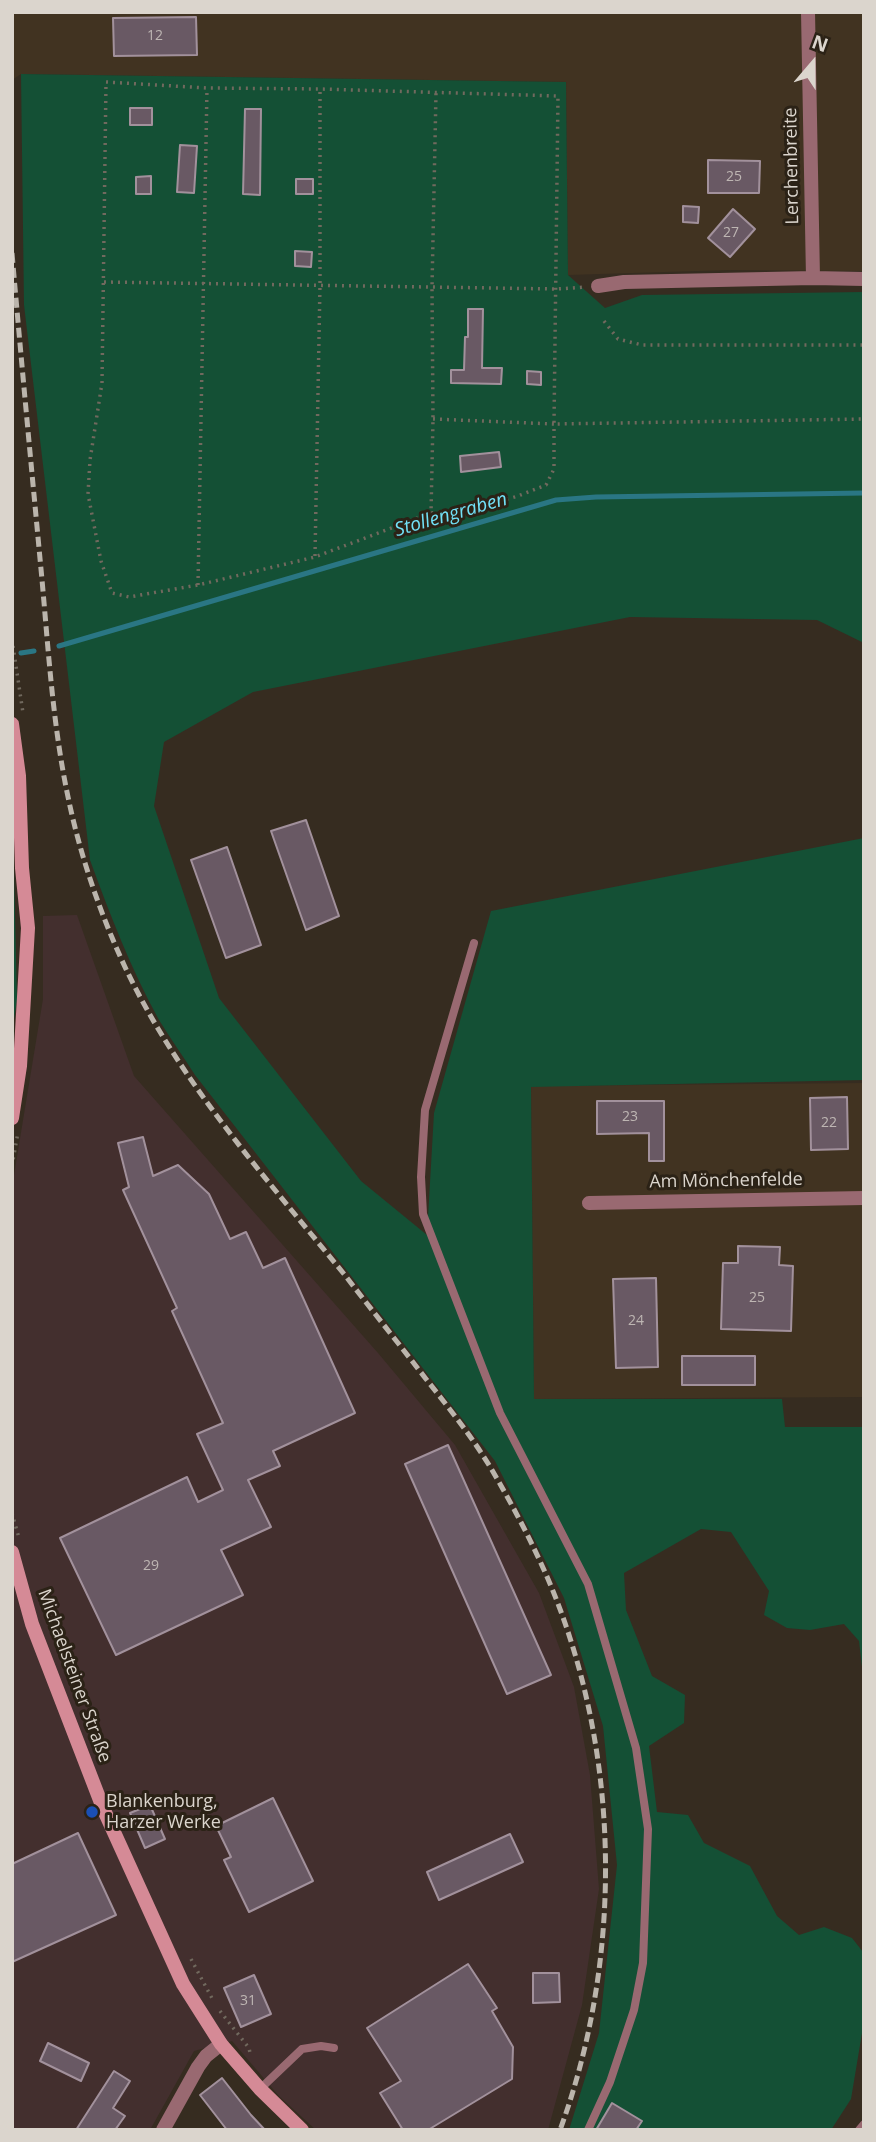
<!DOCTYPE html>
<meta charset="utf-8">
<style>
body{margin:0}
#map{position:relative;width:876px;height:2142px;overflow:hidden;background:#362c20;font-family:"Open Sans",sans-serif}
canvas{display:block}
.frame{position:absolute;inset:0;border:14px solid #dbd5cd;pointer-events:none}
.north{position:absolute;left:778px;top:28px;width:70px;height:70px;-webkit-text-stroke:5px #2b2216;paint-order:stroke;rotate:20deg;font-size:19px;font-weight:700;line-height:28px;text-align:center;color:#dbd5cd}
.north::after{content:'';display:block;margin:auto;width:24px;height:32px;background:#dbd5cd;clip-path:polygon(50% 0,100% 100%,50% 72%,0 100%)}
</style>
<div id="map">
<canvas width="876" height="2142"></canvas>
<div class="frame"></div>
<div class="north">N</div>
</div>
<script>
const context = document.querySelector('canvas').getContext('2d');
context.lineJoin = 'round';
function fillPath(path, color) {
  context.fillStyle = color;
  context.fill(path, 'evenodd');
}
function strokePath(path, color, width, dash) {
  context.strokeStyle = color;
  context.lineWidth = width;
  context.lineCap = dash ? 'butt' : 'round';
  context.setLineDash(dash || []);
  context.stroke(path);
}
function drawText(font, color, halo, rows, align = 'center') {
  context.font = font + ' "Open Sans",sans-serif';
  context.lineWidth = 6;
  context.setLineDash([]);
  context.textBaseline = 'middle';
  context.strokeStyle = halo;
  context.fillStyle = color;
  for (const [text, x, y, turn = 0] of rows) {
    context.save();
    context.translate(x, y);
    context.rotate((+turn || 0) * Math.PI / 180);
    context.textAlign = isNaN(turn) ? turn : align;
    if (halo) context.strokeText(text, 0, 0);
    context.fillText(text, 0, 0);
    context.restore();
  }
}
fillPath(new Path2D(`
 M12 12H864V271L730 270 568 275 566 82 21 74 12 80Z
 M864 1083V1397L534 1399 531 1086Z`), '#413321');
fillPath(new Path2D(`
 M77 915 134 1076 378 1353 455 1445 539 1593 574 1687 590 1775 599 1889 582 2005 548 2130H316L279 2096 232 2041 194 2051 150 2130H12V1187L43 999V916Z`), '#432f2e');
fillPath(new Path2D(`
 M21 74 566 82 568 275 605 308 642 295 864 292V643L817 620 630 617 253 692 164 742 154 806 219 998 361 1181 427 1235 434 1113 491 911 864 838V1080L531 1087 534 1399H782L785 1427H864V1684L859 1641 844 1624 810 1630 787 1628 764 1615 769 1591 731 1532 701 1529 624 1573 626 1610 652 1676 685 1695 684 1723 649 1746 657 1812 688 1815 704 1843 750 1866 777 1916 799 1935 824 1927 852 1938 863 1952 864 2021 851 2099 831 2130H569L599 2033 617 1865 603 1726 564 1598 495 1461 195 1075C183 1056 170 1038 159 1020 131 969 110 915 90 860L24 305Z
 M14 870 17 1000 12 1031V871Z`), '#145035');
strokePath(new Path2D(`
 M59 646 556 500 596 497 864 493
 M21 653 34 651`), '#2a7684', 5);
const building = new Path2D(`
 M196 17 197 55 114 56 113 18Z
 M130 108H152V125H130Z
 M245 109H261L260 195 243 194Z
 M180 145 197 146 194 193 177 192Z
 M708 160 760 161 759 193H708Z
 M151 176V194H136V177Z
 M296 179H313V194H296Z
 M683 206 699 207 698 223 683 222Z
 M733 209 755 229 730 257 708 238Z
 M295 251 312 252 311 267 295 266Z
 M468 309H483L482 368H502L501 384 451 383V370H464L465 337H468Z
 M527 371 541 372V385L527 384Z
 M499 452 501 467 461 472 460 456Z
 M306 820 339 916 306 930 271 831Z
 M227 847 261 945 226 958 191 860Z
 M847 1097 848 1149 811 1150 810 1098Z
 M597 1101H664V1161H649V1133L597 1134Z
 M143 1137 153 1176 178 1165 209 1194 230 1239 246 1232 263 1268 285 1258 355 1413 273 1451 280 1466 248 1480 271 1527 221 1550 243 1595 116 1655 60 1538 187 1477 198 1502 223 1490 197 1434 223 1423 172 1311 177 1308 123 1190 129 1187 118 1143Z
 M738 1246 780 1247 779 1265 793 1266 791 1331 721 1329 723 1263H738Z
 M656 1278 658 1367 616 1368 613 1279Z
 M682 1356H755V1385H682Z
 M448 1445 551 1675 507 1694 405 1464Z
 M273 1798 313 1881 249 1912 224 1860 231 1857 216 1826Z
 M150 1805 165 1839 145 1848 130 1813Z
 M78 1833 116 1915 12 1962V1864Z
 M510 1834 523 1862 439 1900 427 1872Z
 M468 1964 497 2008 492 2011 513 2047 512 2079 428 2130H403L380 2093 401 2081 367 2028Z
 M533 1973H559L560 2002 533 2003Z
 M254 1975 271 2014 241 2027 224 1988Z
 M48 2043 89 2063 81 2081 40 2061Z
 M114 2071 130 2081 113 2108 125 2116 115 2130H76Z
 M222 2078 251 2115 265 2130H227L200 2095Z
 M612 2103 642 2121 636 2130H596Z`);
fillPath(building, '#695964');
strokePath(building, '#a2919c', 2);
strokePath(new Path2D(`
 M104 282 557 289 586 287
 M604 321 618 339 642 345H864
 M433 419 554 424V469L546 485 518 496 471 510 431 513 433 419 432 287 436 93
 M431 513 315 557 198 585 129 597 112 593 101 561 88 494 90 460 102 383 106 82 207 88 320 89 558 96 554 424 864 419
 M315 556 320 284V89
 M198 585 207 88
 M12 639 23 713
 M12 1166 18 1132
 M12 1513 19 1538
 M191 1959 214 2002
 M220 2011 249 2048 250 2053`), '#71695e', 3.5, [2, 5]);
strokePath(new Path2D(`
 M474 943 425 1110 421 1177 423 1214 500 1413 588 1584 636 1748 648 1829 643 1963 634 2010 610 2082 588 2130
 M260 2089 302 2049 321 2046 334 2048
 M859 2130 864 2124`), '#996971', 8);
strokePath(new Path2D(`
 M808 12 813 278 864 279
 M598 286 624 282 813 278
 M589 1203 864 1198
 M163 2130 198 2067 206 2056 221 2044`), '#996971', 14);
strokePath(new Path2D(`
 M12 724 19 776 22 868 28 928 20 1066 12 1118
 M12 1552 32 1624 103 1808 183 1984 221 2044 260 2089 302 2130`), '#d58a96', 14);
strokePath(new Path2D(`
 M12 253C21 358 31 463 41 569 48 643 52 719 67 792 79 852 99 911 125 967 179 1081 265 1177 344 1274 371 1309 399 1344 426 1379 449 1408 473 1438 492 1470 513 1506 532 1542 548 1579 621 1750 624 1956 560 2130`), '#bbb5ac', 5, [10, 5]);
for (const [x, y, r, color] of [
 [92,1812,7,"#1a4fb4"]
]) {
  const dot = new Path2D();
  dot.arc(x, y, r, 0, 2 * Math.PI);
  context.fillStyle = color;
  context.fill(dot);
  strokePath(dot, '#2b2216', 2.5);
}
drawText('14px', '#beb6b3', null, [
 ["12",155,36],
 ["25",734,177],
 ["27",731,233],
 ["23",630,1117],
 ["22",829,1123],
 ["25",757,1298],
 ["24",636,1321],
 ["29",151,1566],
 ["31",248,2001]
]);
drawText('18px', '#dbd5cd', '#2b2216', [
 ["Lerchenbreite",792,166,-91],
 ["Am Mönchenfelde",726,1181,-1],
 ["Michaelsteiner Straße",74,1676,70]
]);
drawText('18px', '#dbd5cd', '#2b2216', [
 ["Blankenburg,",106,1802],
 ["Harzer Werke",106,1823]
], 'left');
drawText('italic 19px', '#72e1f7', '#2b2216', [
 ["Stollengraben",451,515,-16]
]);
</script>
